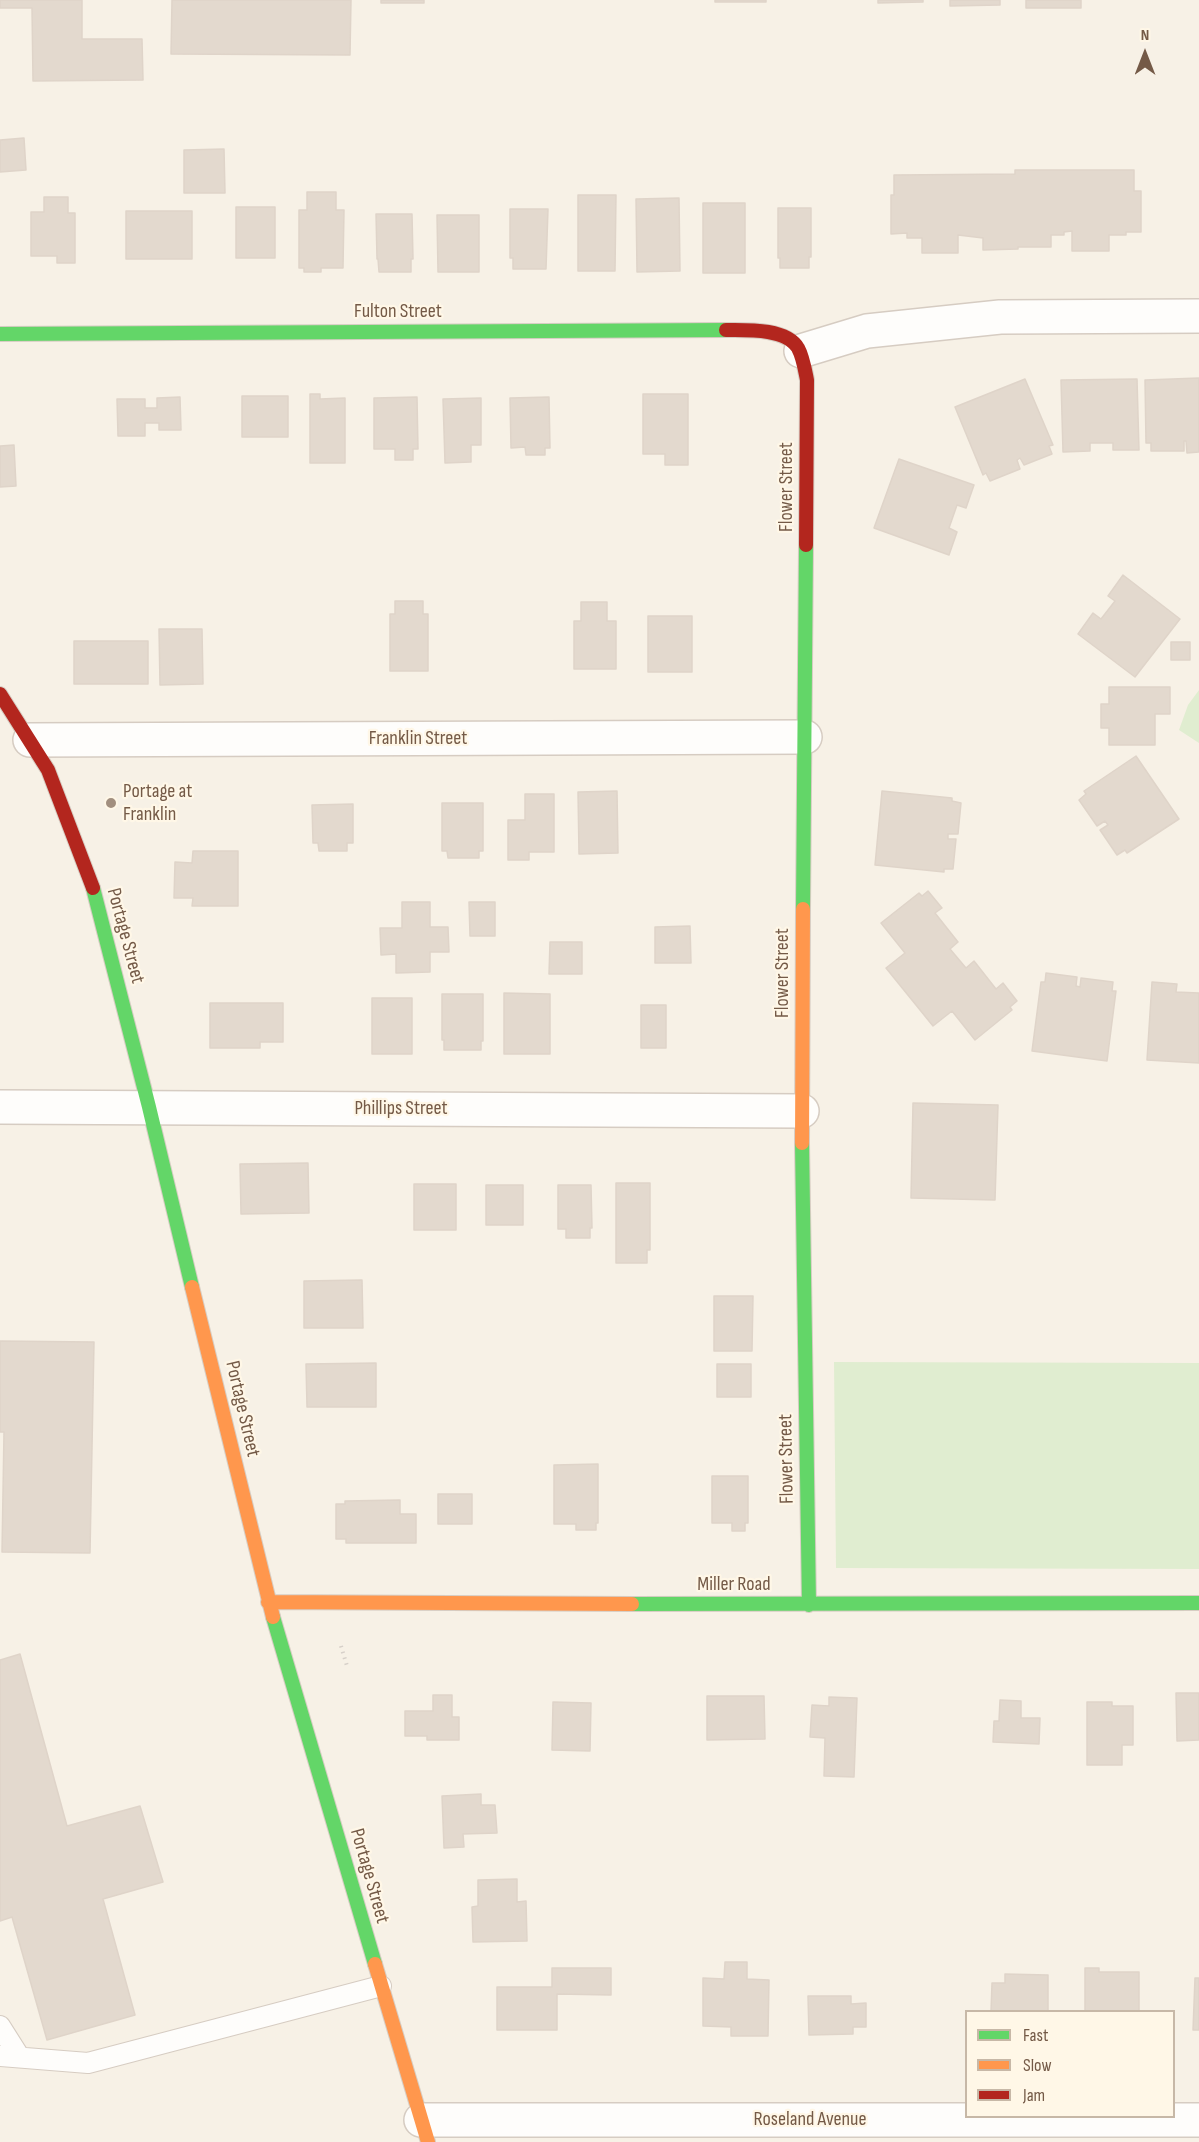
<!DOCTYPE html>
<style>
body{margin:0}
#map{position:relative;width:1199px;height:2142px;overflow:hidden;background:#f7f1e6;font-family:"Sofia Sans Condensed",sans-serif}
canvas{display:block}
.legend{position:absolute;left:965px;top:2010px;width:210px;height:108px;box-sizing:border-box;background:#fff7e7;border:2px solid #c7b8a7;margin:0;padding:8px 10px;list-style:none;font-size:18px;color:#745a47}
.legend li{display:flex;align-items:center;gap:12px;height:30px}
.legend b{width:30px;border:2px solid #c7b8a7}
.north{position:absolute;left:1115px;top:24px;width:60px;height:60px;-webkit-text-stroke:4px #fff7e7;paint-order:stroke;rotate:0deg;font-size:16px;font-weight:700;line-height:24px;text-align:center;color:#745a47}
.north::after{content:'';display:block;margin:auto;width:21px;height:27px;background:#745a47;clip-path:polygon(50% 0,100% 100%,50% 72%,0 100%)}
</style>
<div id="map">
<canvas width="1199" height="2142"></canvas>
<ul class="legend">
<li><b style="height:8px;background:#63d668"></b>Fast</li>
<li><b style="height:8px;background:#ff974d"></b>Slow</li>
<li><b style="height:8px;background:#b3261e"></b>Jam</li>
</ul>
<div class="north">N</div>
</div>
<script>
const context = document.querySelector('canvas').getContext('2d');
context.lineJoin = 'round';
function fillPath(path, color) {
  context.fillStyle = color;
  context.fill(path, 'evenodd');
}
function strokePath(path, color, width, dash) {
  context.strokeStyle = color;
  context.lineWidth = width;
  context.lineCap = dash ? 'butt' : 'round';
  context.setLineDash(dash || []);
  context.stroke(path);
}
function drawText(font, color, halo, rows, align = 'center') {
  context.font = font + ' "Sofia Sans Condensed",sans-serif';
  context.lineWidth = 4.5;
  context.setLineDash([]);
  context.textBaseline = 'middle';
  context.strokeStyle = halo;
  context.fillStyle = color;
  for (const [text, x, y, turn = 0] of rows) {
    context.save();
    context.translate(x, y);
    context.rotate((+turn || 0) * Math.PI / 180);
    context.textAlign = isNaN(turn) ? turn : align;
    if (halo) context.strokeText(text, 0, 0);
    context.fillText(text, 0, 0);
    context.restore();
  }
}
fillPath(new Path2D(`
 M1199 690V743L1179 730 1188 705Z
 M834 1362 1199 1363V1569L836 1568Z`), '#e0edd0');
const building = new Path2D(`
 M0 0H82V39H142L143 80 33 81 32 8H0Z
 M172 0H351L350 55 171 54Z
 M381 0H424V3H381Z
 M715 0H766V2H715Z
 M878 0H923V2L878 3Z
 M950 0H1000V5L950 6Z
 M1026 0H1081V8H1026Z
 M24 138 26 170 0 172V140Z
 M224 149 225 193H184V150Z
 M1015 170H1134V191H1141V232H1126V235H1109V251H1072V231L1064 232V235H1051V247H1018V249L983 250V238L958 235V253H922V238H907V233L891 234V195H894V175L1015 174Z
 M307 192H336V210H344L343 268H321V272H304V268H299V210H307Z
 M578 195H616L615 271H578Z
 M44 197H68V213H75V263H57V256H31V212H44Z
 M679 198 680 271 637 272 636 199Z
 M703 203H745V273H703Z
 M236 207H275V258H236Z
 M778 208H811V257H809V268H780V258H778Z
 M510 209H548L546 269H513V258H510Z
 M126 211H192V259H126Z
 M376 214H412L413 259H411V272H379L378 259H377Z
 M437 215H479V272H438Z
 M1199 378V452L1187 453 1186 441H1184V451H1151V443H1146L1145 380Z
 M1025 379 1053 445 1049 446 1052 454 1024 465 1020 458 1017 460 1020 469 990 481 986 473 983 475 955 407Z
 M1137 379 1139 450H1113V443H1090V451L1063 452 1061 380Z
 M310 394H320V399L345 398V463H310Z
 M643 394H688V465H665V454H643Z
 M242 396H288V437H242Z
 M180 397 181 430H159V423H145V436H118L117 399H145V408H157V398Z
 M417 397 418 449H413V460H395V449H374V398Z
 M549 397 550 448H545V455H526L525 447 511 448 510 398Z
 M481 398V445H471V462L445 463 443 399Z
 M14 445 16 486 0 487V446Z
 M899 459 974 485 966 508 957 505 949 528 957 532 949 555 874 528Z
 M1123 575 1180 619 1135 677 1078 634 1093 613 1101 619 1115 601 1108 596Z
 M395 601H423V614H428V671H390V614H395Z
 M581 602H607V621H616V669H574V621H581Z
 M648 616H692V672H648Z
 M159 629H202L203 684 160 685Z
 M74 641H148V684H74Z
 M1171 642H1190V660H1171Z
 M1109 687H1170V714H1155V745H1109V728H1101V704H1109Z
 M1136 756 1179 819 1127 853 1125 850 1117 855 1100 830 1108 825 1105 821 1097 826 1079 800 1086 794 1084 791Z
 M617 791 618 853 579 854 578 792Z
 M882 791 952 798V801L961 803 958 834H948V839H956L953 869H944V872L875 865Z
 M525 794H554V852H529V860H508V820H525Z
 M442 803H483V851H479V858H448L447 851H442Z
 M353 804V843H347V851H319L318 843H313L312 805Z
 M193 851H238V906H192L193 898H174L175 862 192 863Z
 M928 891 942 908 935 913 958 942 950 949 966 968 974 961 996 989 1003 983 1017 1001 1010 1007 1012 1010 975 1040 952 1011 933 1026 886 968 905 953 881 923 919 893 922 896Z
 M402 902H430V927H448L449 952H430V972L396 973V954L381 955 380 928H402Z
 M469 902H495V936H470Z
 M690 926 691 963H655V927Z
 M550 942H582V974H549Z
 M1046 973 1077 977 1076 986 1080 987 1081 978 1113 982 1112 991H1116L1107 1061 1032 1051 1041 982H1045Z
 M1152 982 1177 984 1176 992 1199 993V1063L1147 1060Z
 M504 993 550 994V1054H504Z
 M442 994H483V1041H481V1050H444V1040H442Z
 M372 998H412V1054H372Z
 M210 1003H283V1042H260V1048H210Z
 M641 1005H666V1048H641Z
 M913 1103 998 1105 995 1200 911 1198Z
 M308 1163 309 1213 241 1214 240 1164Z
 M616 1183H650V1250H647V1263H616Z
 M414 1184H456V1230H414Z
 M486 1185H523V1225H486Z
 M558 1185H591L592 1228H590V1238H566V1229H558Z
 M362 1280 363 1328H304V1281Z
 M714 1296H753L752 1351H714Z
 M0 1341 94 1342 90 1553 2 1552 4 1432H0Z
 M376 1363V1407H307L306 1364Z
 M717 1364H751V1397H717Z
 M598 1464V1523H596V1530H576V1524H554V1465Z
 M712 1476H748V1523H745V1531H732V1523H712Z
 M438 1494H472V1524H438Z
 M400 1500V1514H416V1543H346V1539H336V1504H345V1501Z
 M20 1654 67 1826 140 1806 163 1882 103 1899 135 2015 47 2040 12 1917 0 1921V1660Z
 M1176 1693H1199V1740L1177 1741Z
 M433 1695H452V1717H459V1740H427V1736H405V1711H433Z
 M707 1696H764L765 1739 707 1740Z
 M829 1697 857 1698 854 1777 824 1776 825 1738 810 1737 812 1705 829 1706Z
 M1000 1700 1021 1701V1718H1040L1039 1744 993 1742 994 1721H999Z
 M553 1702 591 1703 590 1751 552 1750Z
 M1087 1702H1112V1706H1133V1745H1122V1765H1087Z
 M481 1794V1805H495L497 1833 463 1834 464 1847 444 1848 442 1796Z
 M517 1879V1902L526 1901 527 1941 473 1942 472 1907 478 1906V1880Z
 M725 1962H747V1979L769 1980 768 2036H731V2027L703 2026V1978L724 1979Z
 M552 1968H611V1995L557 1994V2030H497V1987H552Z
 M1085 1968H1099V1972H1139V2012H1085Z
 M1005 1974 1048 1975V2012H991L992 1983H1005Z
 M1195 1978H1199V2030H1193Z
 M808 1996H851V2004L866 2003V2027H853V2034L809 2035Z`);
fillPath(building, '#e3d9ce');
strokePath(building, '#dfd4c9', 1.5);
const lane = new Path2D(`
 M0 2026 19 2056
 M0 2056 88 2063 381 1986`);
const street = new Path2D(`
 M801 351 867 331 1000 317 1199 316
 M30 740 805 737
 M0 1107 802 1111
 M421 2120H1199`);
const fast = new Path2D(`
 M0 334 726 330
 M93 888 149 1107 192 1287
 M803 909 806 545
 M802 1143 809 1605
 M632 1604 1199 1603
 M273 1617 375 1964`);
const slow = new Path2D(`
 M802 1143 803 909
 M192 1287 273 1617
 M268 1602 632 1604
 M375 1964 428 2142`);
const jam = new Path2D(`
 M726 330C746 330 786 328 798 348 803 357 805 370 807 380L806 545
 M0 694 48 770 93 888`);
strokePath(lane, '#d6ccc2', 22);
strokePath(street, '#d6ccc2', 36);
strokePath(fast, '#d7cdc3', 16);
strokePath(slow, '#d7cdc3', 16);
strokePath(jam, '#d7cdc3', 16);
strokePath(new Path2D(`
 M341 1646 347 1666`), '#d7d0c9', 4, [1.5, 4.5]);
strokePath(lane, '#fefdfb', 20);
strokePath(street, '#fefdfb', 33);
strokePath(fast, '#63d668', 14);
strokePath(slow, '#ff974d', 14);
strokePath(jam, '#b3261e', 14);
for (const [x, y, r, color] of [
 [111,803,6,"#a28f7f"]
]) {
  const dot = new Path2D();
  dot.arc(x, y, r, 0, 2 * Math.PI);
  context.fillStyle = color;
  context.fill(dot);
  strokePath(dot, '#fff7e7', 2);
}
drawText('20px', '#745a47', '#fff7e7', [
 ["Fulton Street",398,312],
 ["Flower Street",787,487,-90],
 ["Franklin Street",418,739],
 ["Portage Street",125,936,75],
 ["Flower Street",783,973,-90],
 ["Phillips Street",401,1109],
 ["Portage Street",242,1409,77],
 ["Flower Street",787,1459,-91],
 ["Miller Road",734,1585],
 ["Portage Street",369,1876,74],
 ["Roseland Avenue",810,2120]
]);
drawText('20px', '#745a47', '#fff7e7', [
 ["Portage at",123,792],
 ["Franklin",123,815]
], 'left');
</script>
